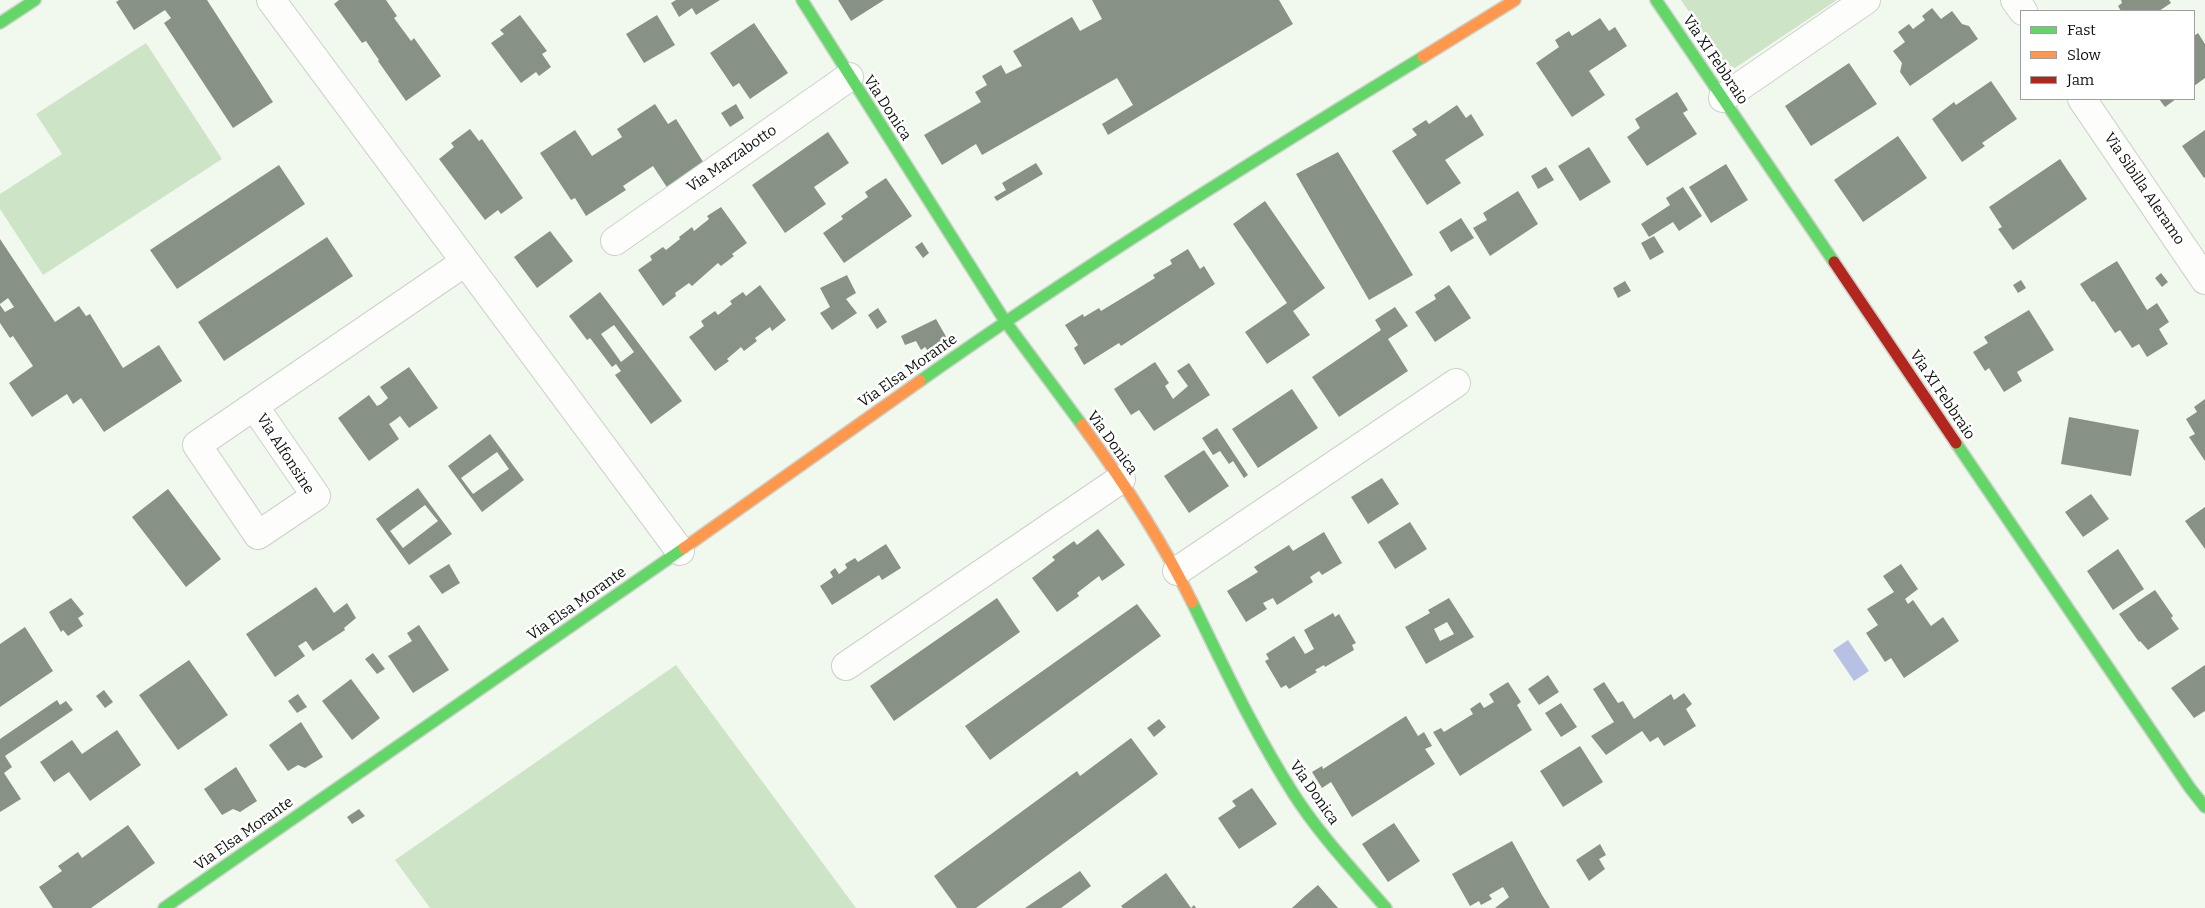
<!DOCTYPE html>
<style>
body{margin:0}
#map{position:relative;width:2205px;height:908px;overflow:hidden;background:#f1f8ee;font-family:Bitter,serif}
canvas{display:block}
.legend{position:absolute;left:2020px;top:10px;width:175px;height:90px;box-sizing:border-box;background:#fff;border:1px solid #9ea09e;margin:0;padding:6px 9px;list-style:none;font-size:15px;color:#0d120c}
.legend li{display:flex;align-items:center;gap:10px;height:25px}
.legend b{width:25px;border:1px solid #9ea09e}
</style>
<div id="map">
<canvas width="2205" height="908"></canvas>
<ul class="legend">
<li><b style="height:6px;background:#63d668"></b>Fast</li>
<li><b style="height:6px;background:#ff974d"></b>Slow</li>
<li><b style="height:6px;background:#b3261e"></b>Jam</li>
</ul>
</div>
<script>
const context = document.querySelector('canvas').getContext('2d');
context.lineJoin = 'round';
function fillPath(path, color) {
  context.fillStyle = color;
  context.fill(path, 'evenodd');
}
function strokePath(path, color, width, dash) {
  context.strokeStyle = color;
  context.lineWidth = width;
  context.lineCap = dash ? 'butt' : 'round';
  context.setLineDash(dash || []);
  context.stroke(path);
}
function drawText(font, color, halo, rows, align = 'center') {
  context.font = font + ' Bitter,serif';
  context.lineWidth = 5;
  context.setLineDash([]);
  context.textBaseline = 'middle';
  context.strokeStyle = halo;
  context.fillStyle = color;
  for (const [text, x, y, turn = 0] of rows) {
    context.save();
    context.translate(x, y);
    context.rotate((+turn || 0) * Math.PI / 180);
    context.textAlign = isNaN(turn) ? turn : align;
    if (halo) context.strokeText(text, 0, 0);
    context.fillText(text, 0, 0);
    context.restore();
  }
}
fillPath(new Path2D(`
 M1681 0H1837L1735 68 1724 63Z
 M146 43 222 159 43 275 0 209V194L62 154 36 114Z
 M676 665 856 908H430L395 860Z`), '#cee4c7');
fillPath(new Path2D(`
 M1848 640 1869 671 1854 681 1833 650Z`), '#b8c1e4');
fillPath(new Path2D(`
 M119 0H207L273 102 233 128 164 23 171 18 165 10 134 30 116 2Z
 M339 0H386L397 16 394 18 411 41 414 38 441 76 406 101 378 61 379 60 374 53 366 41 362 43 334 4Z
 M676 0H720L696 15 692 8 679 17 671 3Z
 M838 0H884L851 21Z
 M1092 0H1279L1293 24 1108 135 1102 124 1133 105 1117 78 982 155 976 144 942 165 924 135 981 102 975 92 987 85 982 76 1001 65 1006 74 1022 66 1013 51 1072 17 1080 31 1102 19Z
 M2121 0H2169L2171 3 2159 11H2121L2118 6 2122 3Z
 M1932 8 1941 19 1952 11 1962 24 1969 26 1978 39 1910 86 1900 72 1902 63 1893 51 1905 42 1898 32 1909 24 1913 29 1925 20 1922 16Z
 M520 15 547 51 542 54 551 67 539 76 536 72 521 83 491 43 504 34 500 30Z
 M657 15 675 45 644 63 626 34Z
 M1600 18 1609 31 1615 27 1627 46 1589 71 1605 95 1572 117 1536 63 1559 47 1555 40 1569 31 1572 36Z
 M754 23 788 73 750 99 739 83 733 87 710 53Z
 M2198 33 2205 44V78L2194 86V36Z
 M1849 63 1877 104 1811 146 1785 106Z
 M1991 81 2017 119 1982 143 1985 146 1962 162 1932 119 1954 102 1956 105Z
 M1677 92 1688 110 1683 113 1697 134 1647 166 1627 137 1640 128 1635 119Z
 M2159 99H2176L2165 107Z
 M655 104 668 124 676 119 707 168 670 192 653 166 623 186 626 190 586 216 575 198 571 200 540 153 575 130 592 156 622 137 617 129Z
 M736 104 744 118 730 127 721 113Z
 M1457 105 1466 118 1471 114 1484 135 1445 160 1461 183 1427 205 1392 151 1417 135 1412 129 1426 120 1429 124Z
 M470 129 479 141 482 139 523 198 501 214 498 210 485 220 439 159 454 147 451 143Z
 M2205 130V177L2204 178 2182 146Z
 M828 132 849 163 814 187 826 204 785 233 752 185Z
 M1898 136 1927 178 1863 222 1834 180Z
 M1589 147 1611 182 1580 201 1558 166Z
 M1338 152 1413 275 1369 300 1296 174Z
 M2060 159 2087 199 2013 250 1998 229 2002 227 1989 207Z
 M1036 163 1043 174 997 201 994 197 1006 190 1002 183Z
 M1726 164 1748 200 1711 223 1689 187Z
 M279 165 305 204 177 289 150 250Z
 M1546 167 1554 180 1538 189 1531 176Z
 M886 178 912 216 844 263 823 233 843 219 841 216 868 197 865 192Z
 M1683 187 1702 216 1679 231 1673 222 1649 237 1641 224 1670 205 1666 198Z
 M1518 191 1538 224 1490 256 1473 228 1487 220 1483 213Z
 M1265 201 1325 288 1293 311 1310 335 1267 364 1245 332 1287 303 1233 224Z
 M721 207 747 243 732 254 734 256 721 266 718 263 692 286 689 283 675 293 676 296 663 306 638 270 652 260 650 256 663 247 666 250 680 239 679 237 692 227 694 231 709 219 707 216Z
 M1461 218 1474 238 1451 252 1439 232Z
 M550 231 573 261 537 288 514 257Z
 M1654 236 1664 252 1650 260 1641 243Z
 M327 237 353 276 224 361 198 322Z
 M0 239 55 322 79 306 86 316 90 314 123 368 159 345 182 381 104 432 81 398 73 404 67 394 32 417 9 383 33 366 13 336 10 338 0 323V305L5 312 14 307 8 298 0 304Z
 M922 242 929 253 923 258 915 247Z
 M1188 249 1200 269 1204 266 1215 284 1121 346 1119 343 1084 365 1074 348 1078 345 1065 325 1083 314 1084 317 1099 308 1101 311 1129 294 1155 278 1153 275 1172 264 1170 260Z
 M2117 261 2147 310 2157 303 2169 322 2159 329 2168 344 2147 357 2139 344 2132 348 2120 330 2115 333 2094 301 2092 302 2080 284Z
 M2161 273 2168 282 2162 287 2155 278Z
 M847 275 856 293 846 299 857 313 832 330 820 313 830 307 820 288Z
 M2021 280 2026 288 2018 293 2013 285Z
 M1625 281 1631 291 1618 298 1613 288Z
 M760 285 786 320 772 331 770 327 755 338 757 341 744 351 741 347 727 359 729 361 715 371 689 337 704 326 701 321 715 311 718 315 732 304 730 301 743 292 746 296Z
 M1449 285 1471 318 1435 342 1415 312 1436 299 1434 295Z
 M600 292 682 401 651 424 615 375 621 371 616 364 612 367 590 338 587 340 569 316ZM614 325 634 352 621 362 601 334Z
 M1395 307 1408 326 1388 339 1408 371 1339 417 1312 377 1381 330 1375 320Z
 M878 308 887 322 877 329 868 315Z
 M2029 310 2054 350 2017 372 2022 381 2004 392 1989 368 1985 371 1973 352 1988 343 1984 337Z
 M936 319 948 340 928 351 925 347 921 350 916 341 905 345 901 336Z
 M1155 362 1169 383 1165 386 1173 399 1188 386 1177 371 1189 363 1210 395 1154 431 1139 410 1131 415 1114 389Z
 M409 367 438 408 409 428 400 416 395 420 389 424 399 439 369 461 338 418 369 395 377 406 381 404 388 398 380 387Z
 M1292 389 1318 428 1258 468 1232 429Z
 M2205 399V461L2189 437 2195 434 2186 419 2197 412 2194 407Z
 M2069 417 2139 430 2131 476 2061 464Z
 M1217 428 1248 475 1244 478 1233 461 1229 464 1220 451 1213 455 1202 438Z
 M490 434 524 480 482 512 448 466ZM497 452 509 469 473 494 461 478Z
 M1204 450 1229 486 1189 513 1164 476Z
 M1382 478 1399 504 1368 524 1351 497Z
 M418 488 452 534 409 565 376 519ZM425 505 438 521 403 548 390 531Z
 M168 489 221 559 186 587 132 517Z
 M2091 494 2109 519 2083 537 2065 512Z
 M2205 507V549L2185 521Z
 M1410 522 1427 549 1395 569 1378 542Z
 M1098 529 1125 565 1102 581 1099 576 1077 593 1079 596 1057 612 1032 578 1055 560 1052 557 1074 541 1077 545Z
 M1324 532 1342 563 1322 575 1319 571 1310 577 1313 582 1277 605 1273 598 1263 603 1267 609 1246 622 1227 591 1258 572 1254 567 1289 545 1293 551Z
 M886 544 901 568 882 580 879 575 832 605 820 586 833 577 830 572 835 568 839 574 847 568 845 564 855 558 858 562Z
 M2118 549 2144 589 2113 610 2087 571Z
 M449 564 460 583 442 594 429 576Z
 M1901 564 1918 589 1905 599 1908 604 1913 600 1931 626 1943 617 1959 641 1904 678 1891 658 1885 662 1866 633 1878 625 1867 609 1894 592 1883 576Z
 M316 587 334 613 347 603 356 618 344 628 345 630 313 651 306 641 298 646 305 656 275 677 246 634Z
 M2155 590 2173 616 2171 618 2179 629 2148 650 2140 641 2139 642 2119 614Z
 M71 598 84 614 78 618 83 626 68 636 63 630 61 632 49 612Z
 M997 598 1020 632 894 721 870 686Z
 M1449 598 1474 637 1426 664 1405 627 1430 613 1428 610ZM1447 622 1454 634 1440 641 1434 629Z
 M1137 604 1161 636 990 760 965 726Z
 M1333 613 1335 617 1339 614 1356 643 1352 645 1354 650 1325 667 1324 665 1315 670 1317 672 1289 689 1286 685 1281 688 1265 661 1269 659 1266 654 1294 636 1305 654 1314 649 1304 630Z
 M419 625 449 670 413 693 388 656 412 641 407 633Z
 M25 627 53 671 0 707V644Z
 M373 653 385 669 377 674 365 659Z
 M189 660 228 715 178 750 139 695Z
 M2205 665V711L2194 718 2171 688Z
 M1548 675 1559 692 1539 705 1528 689Z
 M351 679 380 718 352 740 322 701Z
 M1508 682 1521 702 1517 705 1532 730 1460 776 1433 732 1441 728 1444 732 1473 714 1470 709 1480 702 1484 708 1494 702 1489 694Z
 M1604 682 1618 703 1623 701 1634 719 1671 694 1674 700 1684 693 1692 704 1686 709 1696 726 1664 746 1658 737 1650 742 1642 731 1606 755 1591 736 1614 722 1593 689Z
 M104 690 113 702 105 708 96 696Z
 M298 694 307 707 297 713 288 701Z
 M57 700 60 705 66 701 73 710 5 756 12 767 4 773 21 799 0 812V739Z
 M1561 703 1577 727 1561 737 1545 713Z
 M1406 716 1418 736 1424 732 1432 746 1425 749 1435 764 1352 817 1331 782 1322 788 1312 772 1322 766 1323 769Z
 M1159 719 1166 727 1154 737 1147 728Z
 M301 722 323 757 305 768 298 765 288 771 269 745Z
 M117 730 141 765 90 801 69 772 54 782 40 762 72 740 82 754Z
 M1131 738 1158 774 976 908H957L934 876 1077 771 1080 776Z
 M1580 746 1603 782 1563 807 1540 771Z
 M236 767 257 801 240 812 233 809 222 815 204 789Z
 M1252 788 1277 824 1239 849 1218 818 1236 806 1232 801Z
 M359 809 365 816 352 824 347 817Z
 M1394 823 1420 861 1388 882 1362 844Z
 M128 825 155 863 91 908H53L39 887 62 871 58 866 78 852 82 858Z
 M1512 841 1542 895 1550 908H1495L1509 897 1503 887 1489 895 1492 899 1481 905 1479 901 1470 906 1452 874Z
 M1600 844 1606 855 1599 859 1605 869 1589 881 1576 860Z
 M1080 871 1091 886 1061 908H1025Z
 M1166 873 1191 908 1194 905 1196 908H1123L1121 906Z
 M1318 885 1338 908H1292L1305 896Z`), '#889284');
const street = new Path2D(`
 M271 0 680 551
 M2015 0 2023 11
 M1723 98 1866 0
 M2082 99 2205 280
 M615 241 849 77
 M254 406 316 496 258 535 197 445 465 262
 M1177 571 1456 383
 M846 666 1121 479`);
const fast = new Path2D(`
 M802 0 1005 321 1082 425
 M1656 0 1834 262
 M0 23 35 0
 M920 381C1083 266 1253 161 1423 57
 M1956 443 2190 788 2205 807
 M1192 602C1224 667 1254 732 1293 793 1319 834 1354 871 1386 908
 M164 908 684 548`);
const slow = new Path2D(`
 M1423 57 1515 0
 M1082 425C1123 481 1161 539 1192 602
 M684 548 920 381`);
const jam = new Path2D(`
 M1834 262 1956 443`);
strokePath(street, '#ccd2ca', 30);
strokePath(fast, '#ccd2ca', 14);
strokePath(slow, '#ccd2ca', 14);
strokePath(jam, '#ccd2ca', 14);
strokePath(street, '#fdfefc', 28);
strokePath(fast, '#63d668', 11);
strokePath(slow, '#ff974d', 11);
strokePath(jam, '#b3261e', 11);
drawText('15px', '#0d120c', '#fff', [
 ["Via XI Febbraio",1715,60,56],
 ["Via Donica",887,108,57],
 ["Via Marzabotto",732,159,-35],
 ["Via Sibilla Aleramo",2144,189,56],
 ["Via Elsa Morante",908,371,-35],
 ["Via XI Febbraio",1942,395,56],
 ["Via Donica",1112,443,54],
 ["Via Alfonsine",285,454,57],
 ["Via Elsa Morante",577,604,-35],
 ["Via Donica",1314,793,55],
 ["Via Elsa Morante",244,834,-35]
]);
</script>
